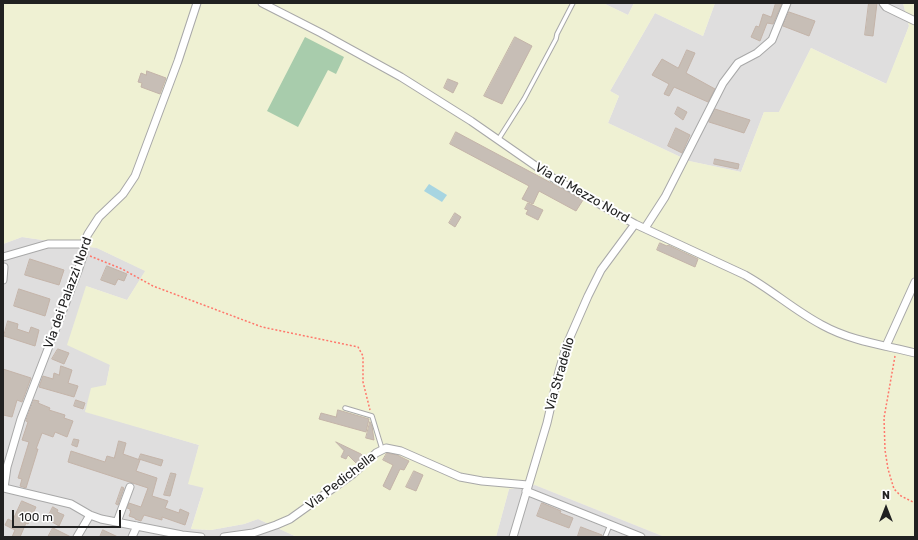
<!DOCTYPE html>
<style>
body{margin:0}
#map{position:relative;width:918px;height:540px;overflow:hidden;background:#f2eee8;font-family:Rubik,sans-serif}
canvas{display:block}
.frame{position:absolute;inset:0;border:4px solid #212121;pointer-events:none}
.north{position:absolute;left:866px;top:488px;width:40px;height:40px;-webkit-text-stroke:3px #fff;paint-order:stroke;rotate:0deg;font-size:11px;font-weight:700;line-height:16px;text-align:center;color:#212121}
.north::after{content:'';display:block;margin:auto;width:14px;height:18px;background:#212121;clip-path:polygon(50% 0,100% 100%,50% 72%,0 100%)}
.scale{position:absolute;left:12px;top:510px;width:109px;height:18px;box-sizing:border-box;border:2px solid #212121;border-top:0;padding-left:5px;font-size:12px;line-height:14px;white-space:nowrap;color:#212121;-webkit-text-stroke:3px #fff;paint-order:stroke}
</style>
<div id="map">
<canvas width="918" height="540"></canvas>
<div class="frame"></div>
<div class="north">N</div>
<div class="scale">100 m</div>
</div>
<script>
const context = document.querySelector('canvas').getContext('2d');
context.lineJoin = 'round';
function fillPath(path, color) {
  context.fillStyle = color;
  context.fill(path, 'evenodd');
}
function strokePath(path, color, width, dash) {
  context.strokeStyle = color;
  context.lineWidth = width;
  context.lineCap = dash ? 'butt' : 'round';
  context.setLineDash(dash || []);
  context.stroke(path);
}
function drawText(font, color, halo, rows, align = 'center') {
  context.font = font + ' Rubik,sans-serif';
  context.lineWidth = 4;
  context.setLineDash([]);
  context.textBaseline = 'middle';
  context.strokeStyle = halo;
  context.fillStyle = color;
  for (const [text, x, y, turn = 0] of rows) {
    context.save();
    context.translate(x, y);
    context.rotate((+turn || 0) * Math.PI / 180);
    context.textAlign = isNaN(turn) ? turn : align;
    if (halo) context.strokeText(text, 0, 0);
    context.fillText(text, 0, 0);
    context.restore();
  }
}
fillPath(new Path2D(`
 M605 3H634L628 15 605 4Z
 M715 3H903L909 26 887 84 811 48 779 112H764L741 172 689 161 608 123 619 96 610 91 655 13 703 36Z
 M22 237 97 248 146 271 127 300 86 286 110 365 106 385 85 411 199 445 189 484 204 487 191 529 211 530 244 524 258 519 297 537H3V244Z
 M535 485 665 537H496L509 489Z`), '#dfdede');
fillPath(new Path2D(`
 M3 3H605V4L628 15 634 3H715L703 36 655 13 610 91 619 96 608 123 689 161 741 172 764 112H779L811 48 886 84 909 26 903 3H915V537H665L535 485 509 489 496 537H297L258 519 244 524 211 530 191 529 204 488 188 484 199 445 85 412 91 388 106 385 110 365 67 345 86 286 127 300 145 271 97 248 22 237 3 244Z`), '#eff1d3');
fillPath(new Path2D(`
 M305 37 344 57 336 74 328 70 298 127 267 111Z`), '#a8ccac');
fillPath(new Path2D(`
 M141 529 154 533 152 537H137Z`), '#e1e1e1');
fillPath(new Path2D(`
 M429 184 447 195 442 202 424 191Z`), '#a7d5e1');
const building = new Path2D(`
 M776 3H782L773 24 767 23 760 41 751 37 756 26 759 27 763 14 771 17Z
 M869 3H877L873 36 865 35Z
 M789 12 815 21 809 36 783 26Z
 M515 37 532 46 502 104 484 96Z
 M687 50 695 53 686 73 715 89 708 102 674 87 669 96 664 94 669 84 652 75 662 59 678 68Z
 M147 71 166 78 160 94 141 87 142 83 138 82 141 73 146 75Z
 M448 79 458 83 453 93 444 88Z
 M678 107 687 112 683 120 675 114Z
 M715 109 750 120 744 133 709 122Z
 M676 128 690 135 682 153 668 146Z
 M456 132 583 200 576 211 539 191 533 204 522 199 529 186 450 144Z
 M715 159 739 164 738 169 714 164Z
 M528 203 543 210 538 220 526 214 528 210 525 209Z
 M455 213 461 217 455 227 449 223Z
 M660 243 667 246 668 245 698 259 695 267 657 250Z
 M30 259 64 270 59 285 25 275Z
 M107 266 127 274 124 281 118 279 115 285 101 280Z
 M19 289 50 299 45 316 14 306Z
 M8 321 18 324 17 329 29 333 31 327 39 330 35 346 4 336Z
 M58 349 69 353 64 364 52 359Z
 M61 366 72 370 68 383 78 386 74 397 39 387 43 376 53 379 54 373 59 375Z
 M3 369 31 378 22 402 17 400 12 417 3 415Z
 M34 400 39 401 38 403 50 408 49 410 65 415 64 418 73 421 67 437 55 432 53 437 42 433 36 449H38L26 488 20 486 22 479 18 478 29 442 22 440 28 422 26 421Z
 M76 400 85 403 83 409 74 406Z
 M338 410 369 419 366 432 319 419 321 413 336 417Z
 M370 422 372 426 374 440 366 438Z
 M74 439 79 440 77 447 72 445Z
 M119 441 126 443 123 454 140 460 136 471 157 478 152 496 168 501 165 508 179 513 180 509 189 513 185 525 162 517V520L144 515 141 521 135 519V518L129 516 131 511H130V509L127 508 129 503 141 507 148 488 68 462 71 451 105 462 107 456 114 458Z
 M336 442 361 454 364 457 357 464 348 455 346 459 341 457 344 451Z
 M387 453 397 455 409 461 404 470 400 469 390 490 383 486 393 465 383 460Z
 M141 454 163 460 161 466 139 459Z
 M414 471 423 475 416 491 406 487Z
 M171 473 176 474 170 496 164 495Z
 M122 487 124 488 118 505 116 504Z
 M22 501 36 507 28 524 26 523 20 537H12L15 530 5 525 8 519 12 521Z
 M542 503 561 511 560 513 573 518 569 528 537 516Z
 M53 507 58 510 57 512 64 515 59 526 47 519Z
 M581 527 602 535V537H581L578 536Z
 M53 528 71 537H48Z
 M103 530 118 537H100Z`);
fillPath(building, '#c7beb6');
strokePath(building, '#c4b4a9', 1);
const service = new Path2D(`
 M498 140 524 99 556 39 557 34 573 3
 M345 408 372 416 382 449
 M605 537 610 525`);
const minor = new Path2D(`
 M197 3 178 61 135 176 123 194 99 217 88 234 83 244 84 253 78 271 21 419 7 467 4 488 71 504 90 515 101 519 182 535 201 537
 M262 3 321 33 401 77 471 121 553 178 635 224 745 275C772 290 795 311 822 325 851 341 883 345 915 353
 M883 3 886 7 915 21
 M645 228 665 197 723 83 738 63 757 53 772 40 787 3
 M3 257 48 244H83
 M3 280 4 267
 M886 346 915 282
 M526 491 641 537
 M117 522 130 487
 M77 537 90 515
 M132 537 137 526
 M224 537 253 533 276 525 290 519 353 474 376 453 386 448 401 451 460 477 482 481 528 485
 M513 537 547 423 559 371 567 344 588 296 601 270 635 224`);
strokePath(service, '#a8a8a8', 5.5);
strokePath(minor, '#a8a8a8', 9);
strokePath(new Path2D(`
 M90 256 122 269 153 286 262 327 358 347 363 356V382L370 410
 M895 356 884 418 885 450 888 469 894 489 901 496 915 503`), '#ff776b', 1.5, [2, 2]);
strokePath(service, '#fff', 3.5);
strokePath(minor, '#fff', 7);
drawText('13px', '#212121', '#fff', [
 ["Via di Mezzo Nord",582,193,30],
 ["Via dei Palazzi Nord",68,293,-70],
 ["Via Stradello",560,374,-74],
 ["Via Pedichella",341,481,-38]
]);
</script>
